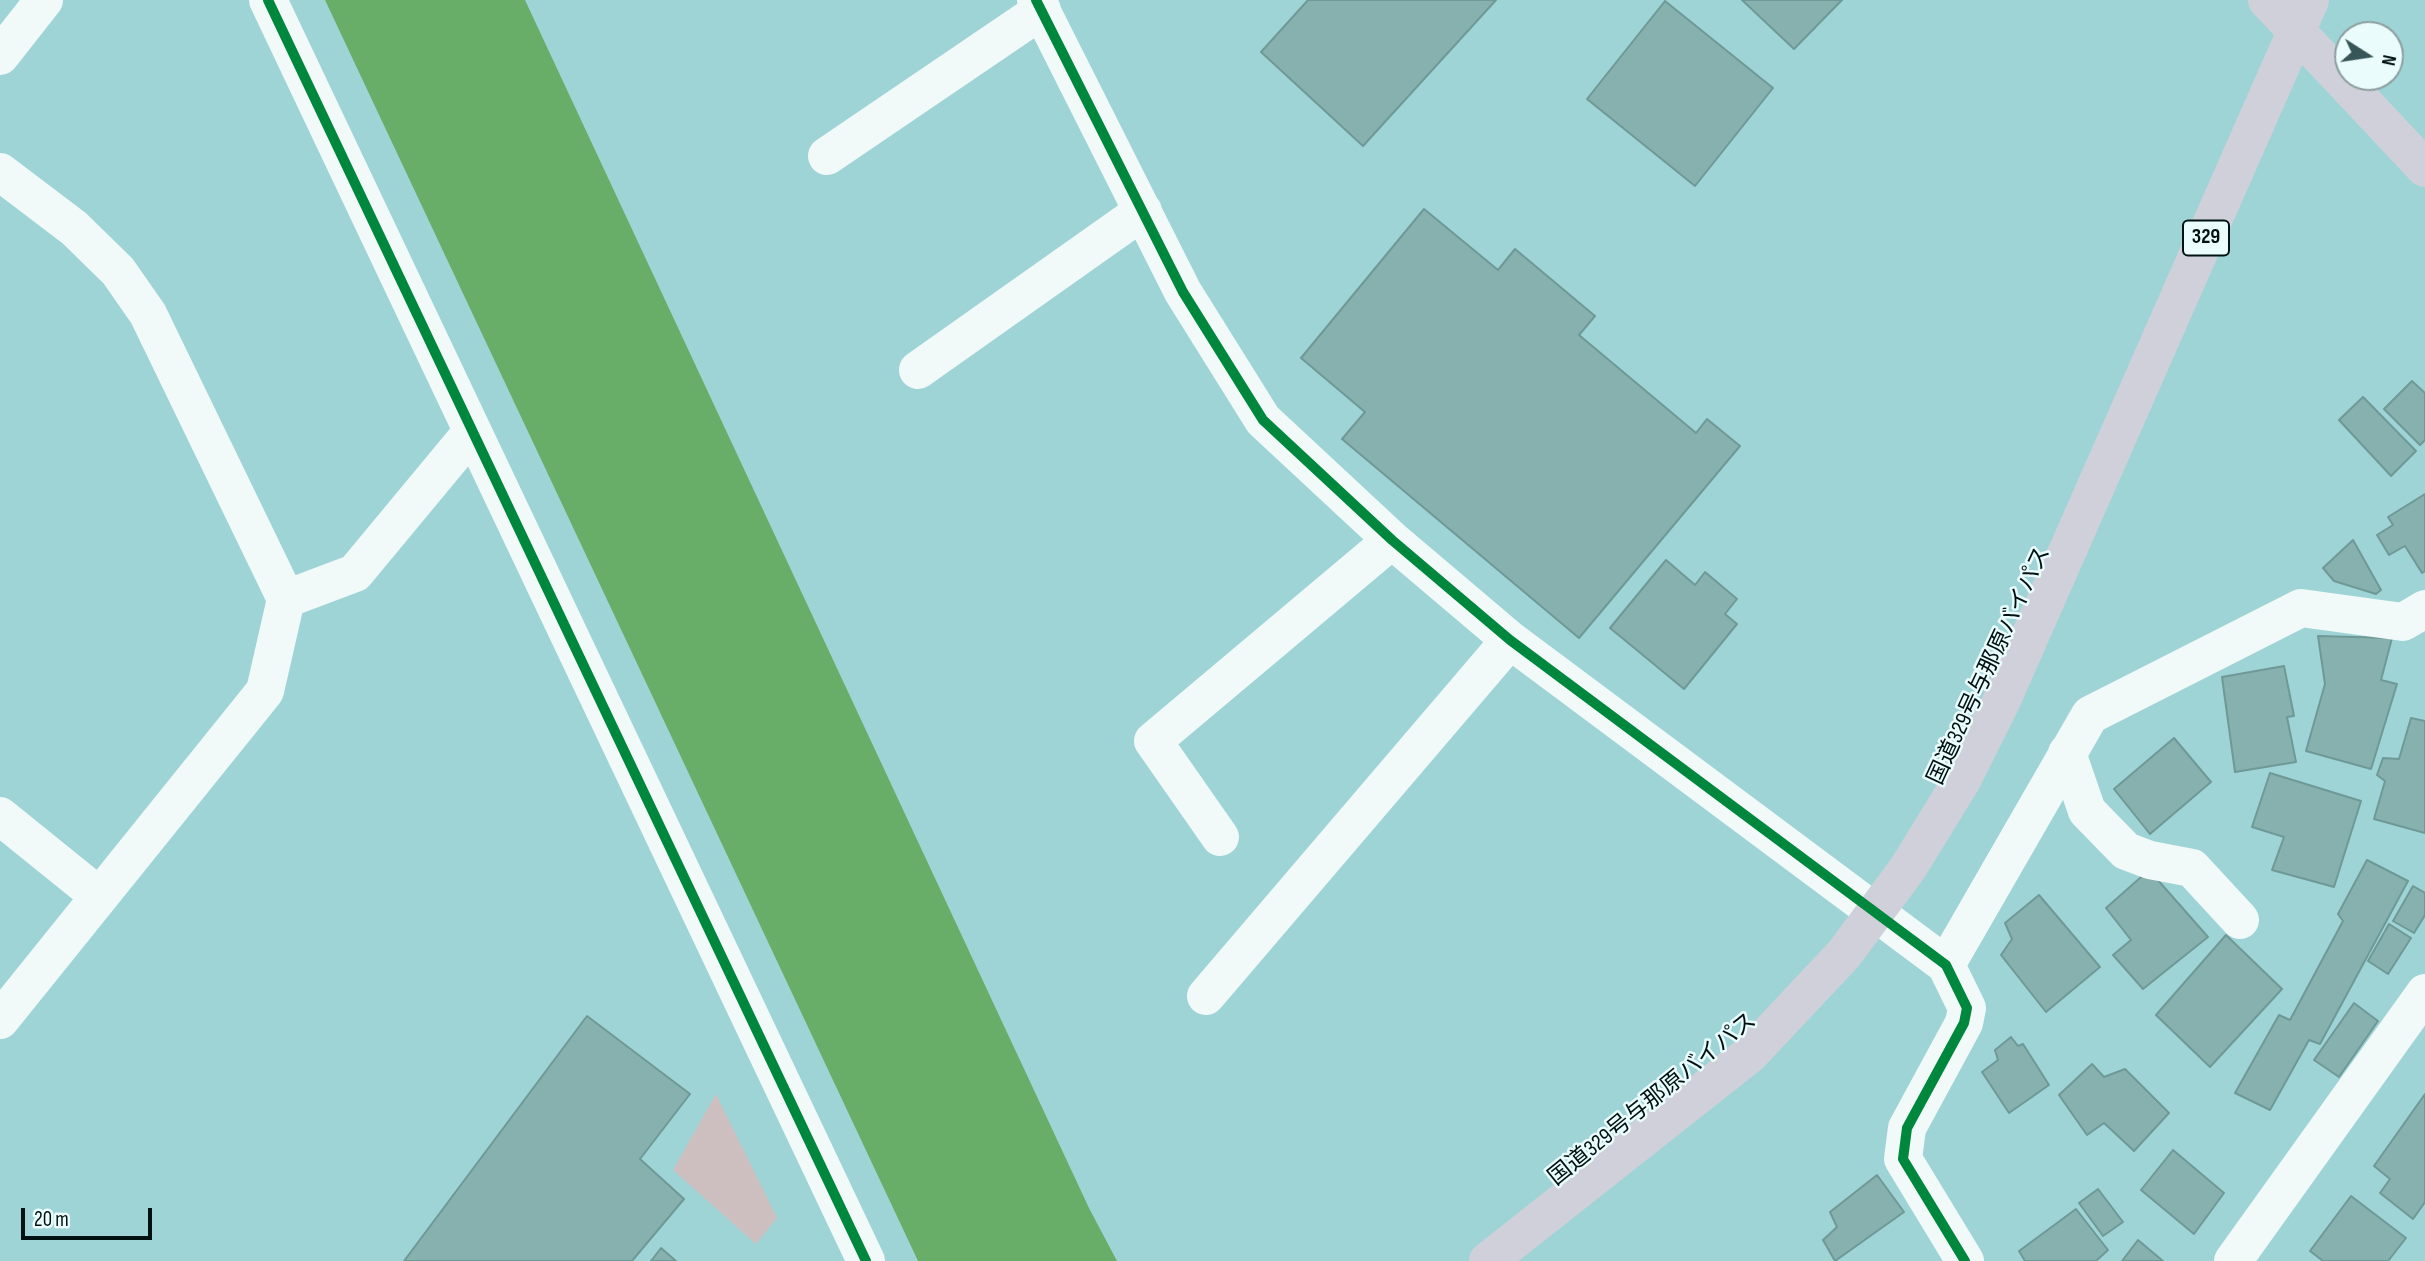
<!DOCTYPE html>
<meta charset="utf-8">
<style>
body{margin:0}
#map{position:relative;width:2425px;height:1261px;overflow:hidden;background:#9fd4d7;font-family:"Sofia Sans Condensed",sans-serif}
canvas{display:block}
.north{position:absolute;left:2334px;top:21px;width:70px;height:70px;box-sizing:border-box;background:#ebfcfd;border:2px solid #8d9e9f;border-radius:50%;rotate:102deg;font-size:19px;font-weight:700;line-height:28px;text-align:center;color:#001112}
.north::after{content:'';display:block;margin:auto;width:24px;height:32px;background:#385557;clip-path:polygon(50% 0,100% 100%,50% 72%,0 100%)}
.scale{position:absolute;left:21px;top:1208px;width:131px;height:32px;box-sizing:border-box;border:4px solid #001112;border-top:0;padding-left:9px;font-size:21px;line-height:24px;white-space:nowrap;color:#001112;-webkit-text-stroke:5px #ebfcfd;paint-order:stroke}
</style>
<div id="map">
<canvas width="2425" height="1261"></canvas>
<div class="north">N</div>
<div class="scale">20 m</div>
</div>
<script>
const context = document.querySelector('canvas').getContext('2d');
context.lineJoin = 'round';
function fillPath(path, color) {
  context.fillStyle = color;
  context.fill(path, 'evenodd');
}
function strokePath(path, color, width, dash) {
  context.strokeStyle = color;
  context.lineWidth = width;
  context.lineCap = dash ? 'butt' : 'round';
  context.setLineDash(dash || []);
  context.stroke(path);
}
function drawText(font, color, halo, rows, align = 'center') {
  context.font = font + ' "Sofia Sans Condensed","Noto Sans JP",sans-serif';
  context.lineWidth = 5;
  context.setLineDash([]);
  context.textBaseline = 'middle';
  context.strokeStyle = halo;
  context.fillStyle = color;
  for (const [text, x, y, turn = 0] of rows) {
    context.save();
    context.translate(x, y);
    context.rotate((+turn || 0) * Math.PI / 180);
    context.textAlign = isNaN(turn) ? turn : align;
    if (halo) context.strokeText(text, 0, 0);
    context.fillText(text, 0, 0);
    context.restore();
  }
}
fillPath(new Path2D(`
 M716 1094 777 1218 756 1244 673 1170Z`), '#cdbebf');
fillPath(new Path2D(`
 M325 0H525L1089 1208 1117 1261H918Z`), '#68ae69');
const building = new Path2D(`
 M1308 0H1496L1363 146 1261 52Z
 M1742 0H1842L1794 49Z
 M1665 1 1773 88 1695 186 1587 99Z
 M1424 209 1498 270 1515 249 1595 316 1579 335 1696 433 1707 419 1740 446 1579 638 1342 439 1365 412 1301 358Z
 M2412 381 2425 393V440L2420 445 2384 409Z
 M2363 397 2416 451 2391 476 2339 420Z
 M2425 494V571L2422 573 2405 546 2389 555 2377 535 2393 525 2388 517Z
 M2353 540 2381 590 2376 594 2334 581 2323 568Z
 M1666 560 1695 585 1705 572 1737 599 1725 614 1737 624 1684 689 1610 628Z
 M2318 636 2392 638 2381 680 2397 684 2371 769 2306 751 2325 684Z
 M2284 666 2294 716 2287 717 2296 762 2235 772 2222 677Z
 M2411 718 2425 721V833L2374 819 2385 781 2377 775 2383 758 2399 759Z
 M2174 738 2211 782 2150 834 2114 789Z
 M2270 773 2361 801 2334 887 2272 870 2284 837 2252 827Z
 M2367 860 2408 881 2320 1044 2309 1040 2270 1110 2235 1093 2279 1015 2290 1020 2343 921 2338 914Z
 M2149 870 2208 937 2143 989 2113 955 2131 940 2106 908Z
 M2413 886 2425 893V915L2414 933 2393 921Z
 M2039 895 2100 967 2046 1012 2001 955 2012 939 2005 923Z
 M2389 924 2411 938 2388 974 2368 961Z
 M2226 935 2282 989 2210 1067 2156 1015Z
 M2354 1003 2378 1021 2339 1077 2314 1060Z
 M587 1016 690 1094 640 1159 684 1199 632 1261H404Z
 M2011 1037 2018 1046 2023 1044 2049 1085 2009 1113 1982 1072 1998 1060 1995 1050Z
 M2092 1064 2104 1077 2125 1069 2169 1113 2134 1151 2104 1123 2087 1135 2059 1095Z
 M2425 1094V1202L2413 1219 2380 1193 2390 1179 2374 1166Z
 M2173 1150 2224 1193 2194 1234 2141 1190Z
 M1877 1175 1904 1212 1835 1261 1823 1240 1837 1227 1830 1212Z
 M2098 1189 2123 1222 2103 1236 2079 1203Z
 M2351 1196 2406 1238 2388 1261H2323L2310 1251Z
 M2076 1209 2108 1250 2096 1261H2025L2019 1251Z
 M2138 1240 2163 1261H2122Z
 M661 1248 676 1261H651Z`);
fillPath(building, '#87b1af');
strokePath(building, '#6e9997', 2);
strokePath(new Path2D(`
 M268 0 866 1261
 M1036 0 1183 292 1263 420 1392 540 1510 640 1946 965 1967 1008 1964 1023 1907 1128 1903 1159 1965 1261
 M0 56 44 0
 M827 156 1042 10
 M0 172 74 228 118 271 148 314 286 599 265 691 0 1020
 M918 370 1143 211
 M286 599 355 573 472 432
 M2067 753 2087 811 2126 851 2150 860 2192 868 2240 920
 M0 816 99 896
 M1220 837 1153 741 1392 540
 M1946 965 2090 715 2301 608 2403 622 2425 609
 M1206 996 1510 640
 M2233 1261 2425 993`), '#f1f9f9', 38);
strokePath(new Path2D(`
 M2267 0 2425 168
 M1488 1261 1750 1054 1844 954 1908 868 1962 780 2001 702 2310 0`), '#cfd0d9', 38);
strokePath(new Path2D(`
 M268 0 866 1261
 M1036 0 1183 292 1263 420 1392 540 1510 640 1946 965 1967 1008 1964 1023 1907 1128 1903 1159 1965 1261`), '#00873e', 10);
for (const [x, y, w] of [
 [2206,238,46]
]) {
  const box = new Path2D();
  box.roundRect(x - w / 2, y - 17.5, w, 35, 5);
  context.fillStyle = '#ebfcfd';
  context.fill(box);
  strokePath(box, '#001112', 2);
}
drawText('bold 21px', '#001112', null, [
 ["329",2206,238]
]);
drawText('23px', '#001112', '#ebfcfd', [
 ["国道329号与那原バイパス",1990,666,-65],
 ["国道329号与那原バイパス",1653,1100,-39]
]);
</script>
